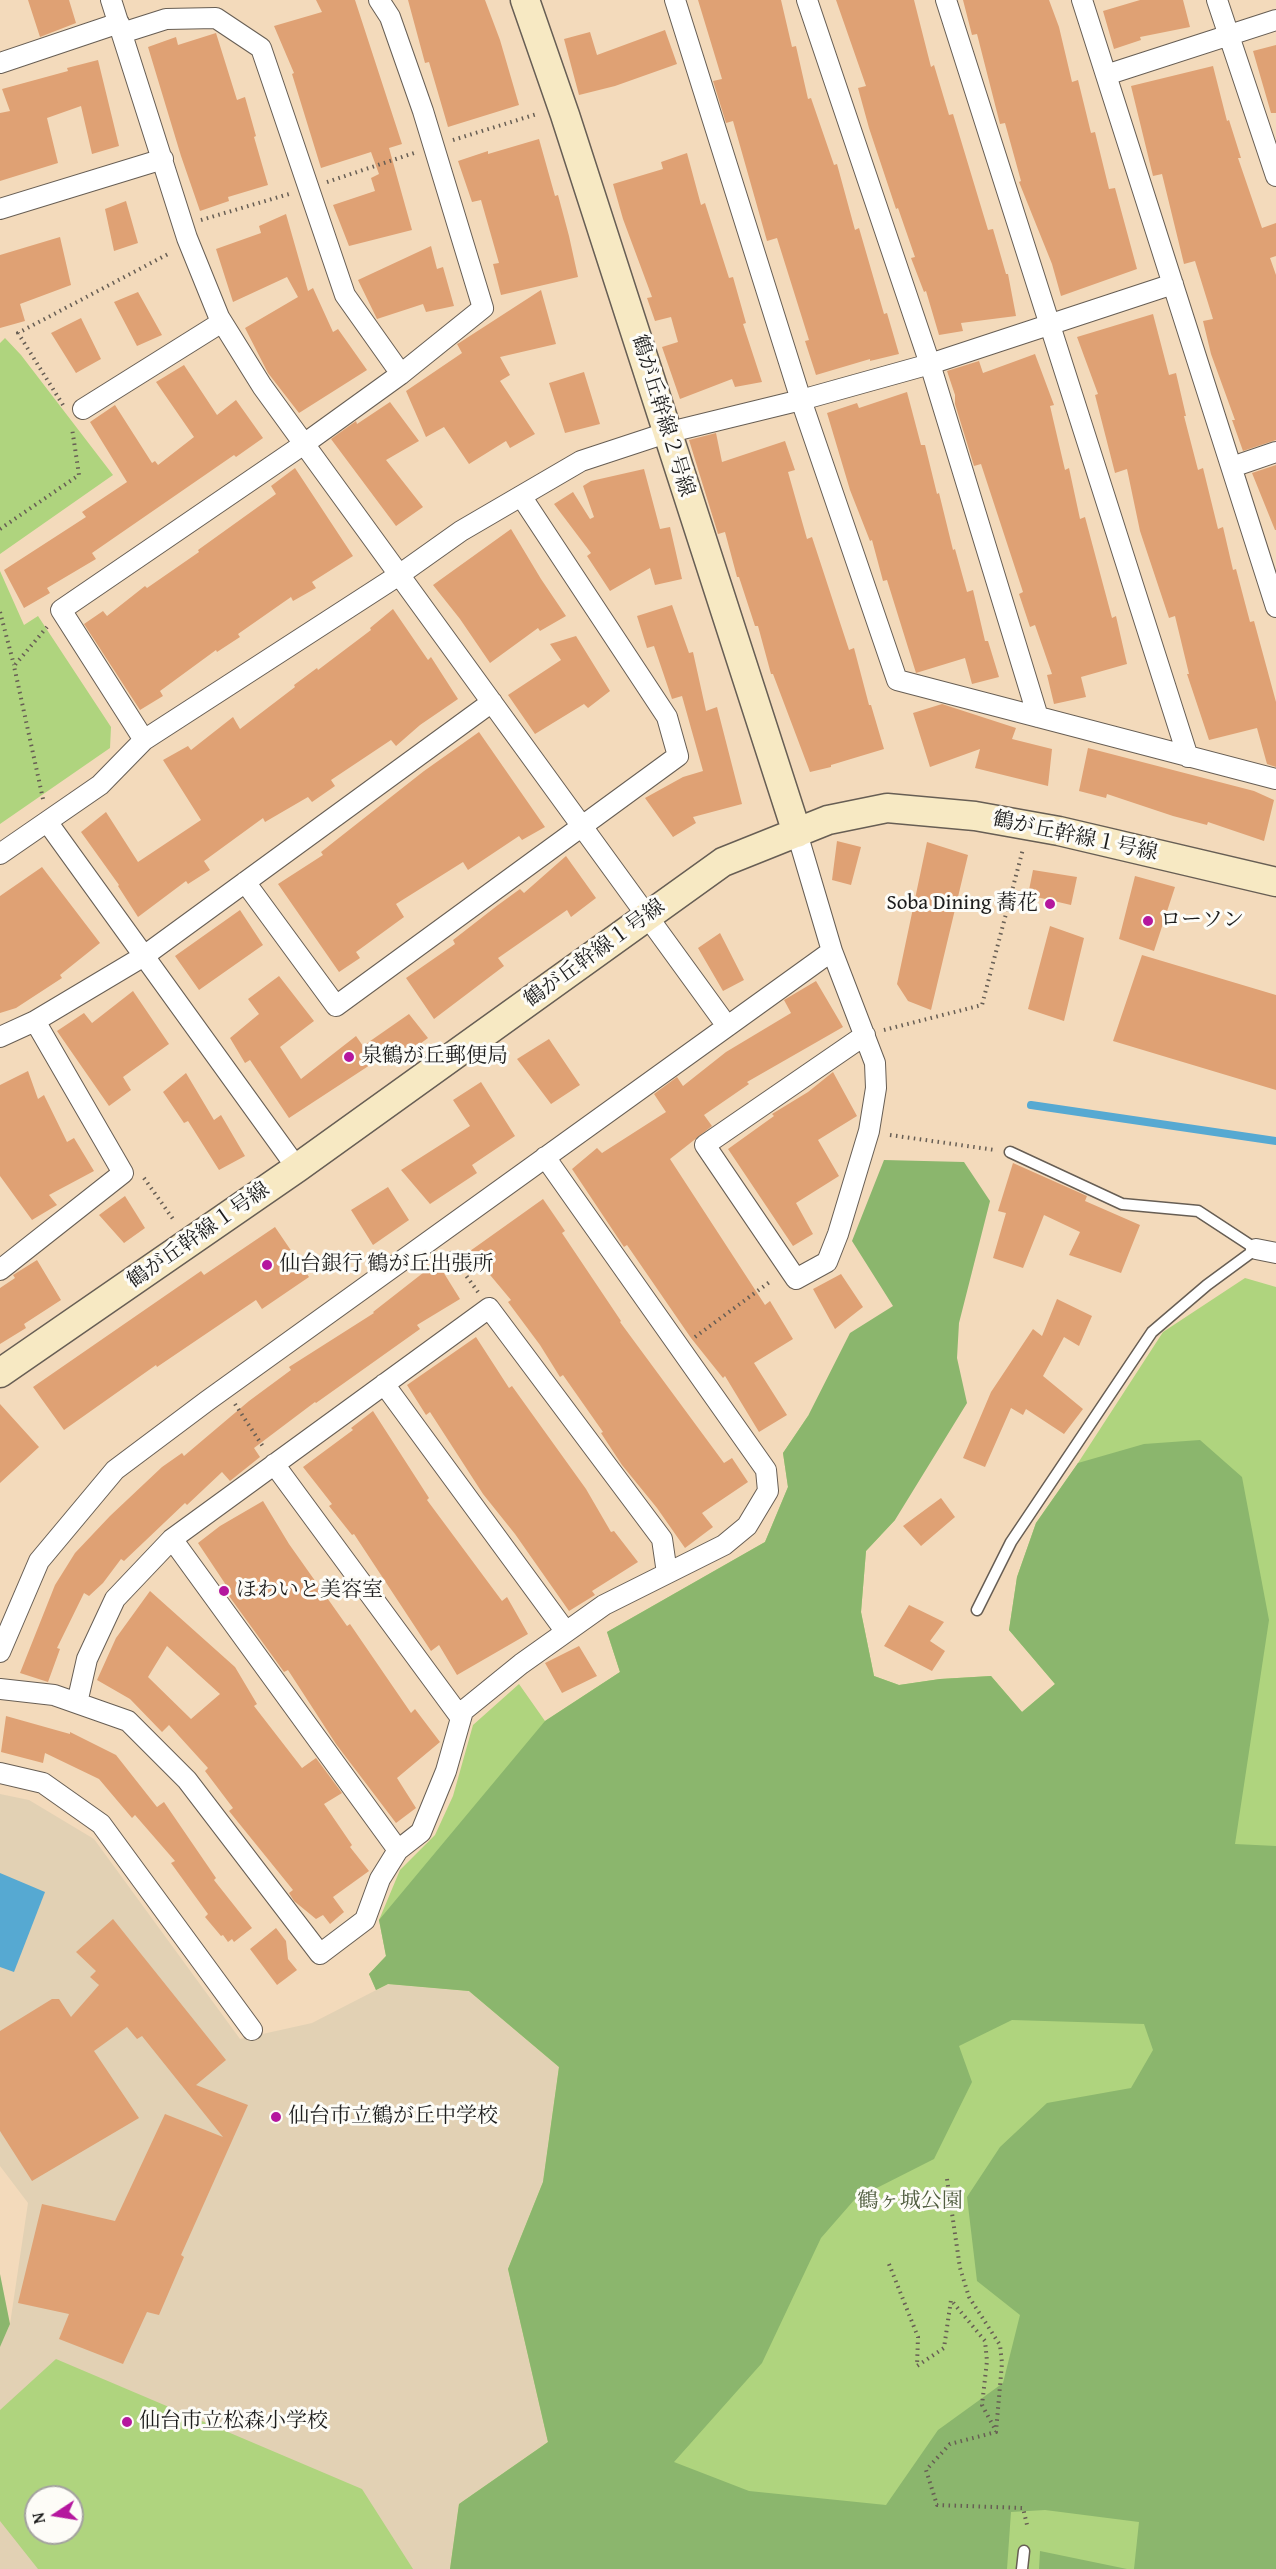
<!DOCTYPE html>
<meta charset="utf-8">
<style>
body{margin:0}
#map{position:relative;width:1276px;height:2569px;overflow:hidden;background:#f3dabb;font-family:"Gentium Book Plus",serif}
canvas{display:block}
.north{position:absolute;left:24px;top:2485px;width:60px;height:60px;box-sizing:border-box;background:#fdfcf7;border:2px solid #a3a29f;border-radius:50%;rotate:258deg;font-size:16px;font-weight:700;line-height:24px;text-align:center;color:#1c1c1c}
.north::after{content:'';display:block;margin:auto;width:21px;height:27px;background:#b5179e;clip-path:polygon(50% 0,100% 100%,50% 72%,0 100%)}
</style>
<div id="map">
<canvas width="1276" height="2569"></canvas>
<div class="north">N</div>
</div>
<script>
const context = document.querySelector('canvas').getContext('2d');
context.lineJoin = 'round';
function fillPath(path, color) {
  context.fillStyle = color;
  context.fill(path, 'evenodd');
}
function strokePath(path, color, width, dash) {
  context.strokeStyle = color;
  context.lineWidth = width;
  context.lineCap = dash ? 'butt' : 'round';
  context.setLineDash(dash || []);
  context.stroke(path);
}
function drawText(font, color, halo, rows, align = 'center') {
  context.font = font + ' "Gentium Book Plus","Noto Serif JP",serif';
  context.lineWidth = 6;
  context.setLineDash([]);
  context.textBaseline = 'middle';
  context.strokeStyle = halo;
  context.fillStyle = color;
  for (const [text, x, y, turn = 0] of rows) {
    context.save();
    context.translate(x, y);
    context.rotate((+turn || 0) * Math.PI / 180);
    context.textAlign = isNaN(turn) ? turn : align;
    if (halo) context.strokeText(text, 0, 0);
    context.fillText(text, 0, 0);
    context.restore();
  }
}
fillPath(new Path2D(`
 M0 1794 29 1800 94 1839 240 2039 312 2023 388 1984 469 1991 559 2067 543 2182 508 2269 548 2442 459 2504 450 2569H0V2347L10 2324 28 2203 0 2166ZM36 2497H72V2533H36Z`), '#e2d1b4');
fillPath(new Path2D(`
 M5 338 21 355 113 475 0 554V343Z
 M0 571 24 625 38 616 111 727 110 748 0 824Z
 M1245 1278 1276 1287V2569H450L459 2504 548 2442 508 2269 543 2182 559 2067 469 1991 388 1984 376 1990 369 1974 386 1956 379 1920 400 1870 435 1835 453 1796 473 1725 519 1684 545 1721 620 1672 607 1632 765 1542 788 1487 783 1453 808 1416 895 1520 866 1551 861 1612 874 1676 899 1685 940 1679 991 1676 1022 1712 1055 1684 1009 1630 1017 1577 1036 1523 1078 1463 1163 1332Z
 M56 2359 362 2489 413 2569H38L0 2521V2410ZM36 2497H72V2533H36Z`), '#afd47e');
fillPath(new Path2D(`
 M884 1160 964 1162 990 1201 959 1323 957 1358 967 1403 895 1520 866 1551 861 1612 874 1676 899 1685 940 1679 991 1676 1022 1712 1055 1684 1009 1630 1017 1577 1036 1523 1078 1463 1144 1444 1200 1440 1242 1477 1269 1620 1235 1844 1276 1846V2569H1134L1139 2522 1045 2510 1011 2512 1007 2569H450L459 2504 548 2442 508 2269 543 2182 559 2067 469 1991 388 1984 376 1990 369 1974 386 1956 379 1920 545 1721 620 1672 607 1632 765 1542 788 1487 783 1453 808 1416 850 1333 893 1306 852 1241ZM1012 2020 1144 2024 1153 2050 1131 2088 1047 2103 1000 2147 967 2197 977 2281 1020 2315 1003 2383 938 2430 886 2505 749 2491 674 2462 762 2363 821 2238 855 2199 934 2159 972 2082 959 2046Z
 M0 2274 10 2324 0 2347Z
 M1040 2551 1127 2569H1039Z`), '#8bb66d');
fillPath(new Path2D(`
 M0 1873 45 1892 14 1972 0 1967Z`), '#56a9d2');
strokePath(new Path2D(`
 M1031 1105 1276 1141`), '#56a9d2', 8);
fillPath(new Path2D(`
 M28 0H69L76 23 40 37Z
 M316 0H355L402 144 389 148 412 230 349 246 333 205 375 191 371 178 379 174 371 152 321 168 292 74 294 73 274 26 322 12Z
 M408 0H485L500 40 519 105 448 127 429 62 425 63Z
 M698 0H781L792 47 796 46 808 99 811 98 834 165 837 164 855 230 859 228 884 314 887 313 899 354 870 361V359L816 375 805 341 809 340 777 238 767 241 733 121 726 123 713 81 722 79Z
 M836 0H914L931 67 934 65 949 115 953 114 988 230 993 229 1006 274H1008L1016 316 961 323 963 331 939 335 926 291 924 292 911 258 915 257 898 208 896 209 869 128 858 88 866 86Z
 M963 0H1049L1059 27 1072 82 1078 80 1091 133 1095 132 1109 189 1115 188 1137 269 1061 296 1052 264 1019 182 1021 181 1005 123 1000 124 977 34 972 35Z
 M1140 0H1183L1190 27 1140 37 1141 40 1114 49 1103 11Z
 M665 30 677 64 615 86 579 95 564 39 590 32 597 55Z
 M216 33 237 100 245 97 256 136 254 137 268 185 228 197 229 201 200 211 181 156 148 47 176 37 178 45Z
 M1276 45V113H1271L1253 51Z
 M98 60 119 146 92 154 81 106 47 118 58 163 0 181V113L10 111 2 89 68 71 67 68Z
 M1213 66 1227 121 1229 120 1241 158H1238L1262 228 1276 223V256L1270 258 1276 275V440L1243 451 1232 420H1235L1211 354 1203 321 1213 319 1195 261 1184 264 1162 174 1153 176 1131 86Z
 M539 139 555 196 558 195 569 236 578 277 501 295 493 264 499 263 481 200 472 202 458 161 488 151V154Z
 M687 153 701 205 705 203 729 278 733 277 746 323 743 324 762 382 735 387 732 379 680 399 662 347 678 342 671 317 655 321 647 298 652 297 623 219 613 184 663 169 661 162Z
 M126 201 138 243 114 251 105 209Z
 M286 214 308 291 313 288 333 332 338 329 367 370 299 413 268 373 245 328 298 297 287 277 233 302 216 249 261 233 259 226Z
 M60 237 71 285 20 304 25 321 0 328V255Z
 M431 246 437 269 443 267 454 306 426 312 423 304 377 319 358 280Z
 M541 290 556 344 500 357 510 375 500 381 535 434 510 448 506 441 469 464 444 427 426 437 406 391 462 353 457 344 459 343Z
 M138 292 162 335 137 346 114 302Z
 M1153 314 1169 375 1176 373 1186 416H1184L1198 470 1203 468 1218 529 1223 527 1233 570 1236 569 1250 622 1254 621 1276 702V767L1267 764 1257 728 1209 740 1187 674H1189L1175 616 1169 618 1140 531 1127 469 1115 473 1095 395 1098 394 1077 337Z
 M81 318 101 359 76 373 51 333Z
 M1035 354 1054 405 1050 406 1065 470 1069 468 1080 519 1085 517 1112 618 1116 616 1127 664 1081 677 1086 697 1054 704 1047 675 1052 674 1035 625 1030 627 1019 594 1023 592 981 464 974 466 955 404V395L947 371 979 361 983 373Z
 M184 365 217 415 236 400 263 438 236 457 234 455 92 553 96 559 47 588 50 593 24 608 4 570 86 517 82 512 127 482 90 422 115 405 152 463 155 461 158 465 194 437 156 382Z
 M584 372 600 424 565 433 549 383Z
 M907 392 921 445H925L937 494 939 493 953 550 955 549 967 592 973 590 985 641H988L999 677 972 684 965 658 916 673 887 580 883 581 872 540 870 541 850 490 827 413 857 403 859 408Z
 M390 402 419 441 386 460 423 507 396 526 331 439 356 421 357 424Z
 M716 433 722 462 785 441 795 470 788 472 807 539 812 537 849 650 854 648 869 705H871L884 749 831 765V767L810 772 773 674H771L758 626H755L739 577H737L725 532 718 534 689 440Z
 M1276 465V530H1275L1252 473Z
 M295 468 353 556 312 582 316 588 293 601 291 597 238 634 240 637 217 652 216 650 160 691 163 696 140 710 84 624 103 611 107 616 145 586 147 588 199 552 198 550 276 494 271 486Z
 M644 469 660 529 670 527 682 579 655 585 650 568 610 591 587 556 591 553 554 504 573 492 590 519 594 517 583 486 591 481Z
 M511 529 541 579 566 616 540 631 538 628 490 663 460 619 433 585Z
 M672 605 689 653 693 652 706 711 717 707 742 804 693 817 696 823 673 837 645 798 683 777 703 771 682 696 672 699 654 646 647 648 637 616Z
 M393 609 428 660 431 657 458 699 420 725 396 746 391 740 331 780 335 786 312 802 308 797 265 822 263 818 204 861 210 870 188 884 186 881 138 917 118 886 119 885 81 832 106 812 138 862 201 820 163 760 188 746 191 750 233 717 240 729 295 687 294 685 317 668 318 670 371 630 370 628Z
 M576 636 610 691 588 708 584 704 535 734 508 695 561 660 550 644Z
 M942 704 1016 728 1012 739 1052 749 1048 786 975 768 980 749 930 767 913 713Z
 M479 732 545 827 522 840 519 836 468 870 463 862 396 904 404 917 356 952 360 958 339 972 278 884 323 855 321 852 424 771Z
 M1088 748 1254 791 1274 800 1264 841 1208 822 1207 825 1173 816 1107 794 1106 798 1079 791Z
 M837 841 861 847 851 885 832 880Z
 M927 842 968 855 931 1010 908 1001 897 984Z
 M566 856 596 898 571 917 567 910 498 958 504 966 434 1019 406 978 455 944 453 940 498 905 520 889 524 893Z
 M42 867 100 943 60 975 62 978 16 1008 0 1013V896Z
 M1033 870 1077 877 1071 905 1028 895Z
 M1135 876 1175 887 1154 951 1119 939Z
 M240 910 263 945 199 990 175 956Z
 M1050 926 1084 938 1064 1021 1028 1009Z
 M720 933 744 980 723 991 698 948Z
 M1142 955 1276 995V1090L1113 1041Z
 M279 976 314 1021 280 1047 301 1079 356 1036 363 1046 409 1014 428 1038 402 1057 396 1048 289 1118 250 1060 245 1063 230 1038 259 1014 248 999Z
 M816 981 843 1027 747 1082 749 1084 704 1115 712 1126 670 1159 765 1305 770 1301 793 1339 754 1363 787 1415 759 1432 725 1376 723 1378 691 1338 627 1245 624 1247 572 1169 597 1148 602 1153 666 1112 654 1094 677 1077 683 1086 726 1052 791 1013 784 1000Z
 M133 991 169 1044 123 1077 131 1090 109 1106 57 1031 84 1013 92 1023Z
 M549 1039 580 1085 551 1104 517 1059Z
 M28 1071 38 1099 44 1095 67 1142 74 1138 94 1171 49 1195 57 1205 32 1220 0 1176V1085Z
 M833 1072 857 1116 818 1140 839 1176 796 1203 813 1234 793 1246 728 1149 774 1116 772 1114 808 1092Z
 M186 1073 214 1120 221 1115 245 1156 219 1170 188 1121 184 1123 163 1092Z
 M481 1082 515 1136 472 1165 477 1173 430 1204 401 1170 470 1126 453 1100Z
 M1013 1163 1087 1196 1085 1201 1140 1225 1121 1273 1069 1255 1080 1232 1044 1215 1023 1268 993 1258 1006 1213 998 1211Z
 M388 1187 409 1220 373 1245 351 1210Z
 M125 1196 145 1228 124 1243 99 1215Z
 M543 1199 565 1231 562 1233 621 1321 620 1322 724 1463 732 1458 748 1482 702 1513 713 1527 685 1548 657 1508 622 1465 601 1433 603 1432 563 1375 560 1377 540 1345 508 1302 511 1300 470 1251Z
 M275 1227 309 1277 262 1309 256 1300 157 1367 156 1365 64 1430 33 1387 201 1271 204 1275Z
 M37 1260 61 1300 24 1324 26 1328 0 1344V1288L15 1278 13 1275Z
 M437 1262 460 1299 417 1325 420 1329 316 1403 315 1402 254 1448 260 1457 230 1481 222 1472 187 1505 185 1503 124 1561 121 1559 103 1583 89 1596 84 1593 57 1648 60 1649 48 1682 20 1673 55 1585 75 1553 110 1516 162 1467 182 1453 184 1456 249 1401 291 1370 289 1367 374 1313 373 1312Z
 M841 1274 863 1307 835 1329 813 1289Z
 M1057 1299 1092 1316 1079 1346 1064 1337 1043 1376 1083 1409 1064 1434 1026 1409 1023 1415 1011 1408 985 1467 963 1458 991 1392 1033 1329 1042 1336Z
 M476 1337 509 1388 512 1386 586 1489 611 1532 614 1531 638 1562 592 1591 595 1595 569 1611 515 1534 483 1494 430 1412 426 1415 407 1385Z
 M0 1404 39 1447 0 1483Z
 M373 1411 429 1498 427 1500 502 1601 507 1597 528 1634 457 1675 439 1645 431 1651 354 1534 352 1535 329 1506 332 1504 303 1467 353 1430 351 1428Z
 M941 1498 955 1517 921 1546 903 1526Z
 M263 1501 289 1544 347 1626 350 1624 411 1713 415 1709 440 1742 397 1778 416 1808 396 1823 336 1744 288 1670 284 1672 279 1665 229 1596 232 1594 198 1543 220 1526Z
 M150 1591 235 1667 257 1704 254 1706 302 1768 316 1758 342 1793 324 1804 352 1845 350 1847 369 1871 333 1897 344 1912 330 1924 323 1915 316 1919 294 1901 289 1893 293 1890 229 1811 233 1808 205 1771 208 1768 169 1725 162 1732 130 1699 97 1680 116 1638ZM167 1646 220 1694 191 1719 148 1677Z
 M909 1605 944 1622 930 1641 945 1651 932 1671 884 1646Z
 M579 1646 597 1676 562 1693 545 1663Z
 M6 1716 70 1734V1732L116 1755 157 1807 164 1802 216 1878 214 1880 252 1928 234 1942 232 1939 228 1942 223 1935 221 1936 205 1917 208 1914 171 1863 175 1861 135 1815 132 1818 99 1779 45 1753 43 1763 1 1752Z
 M113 1919 226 2060 196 2085 248 2105 181 2255 184 2257 159 2315 147 2312 123 2364 59 2339 69 2314 18 2303 42 2204 115 2221 165 2114 223 2137 142 2036 137 2039 127 2027 94 2051 139 2118 32 2181 0 2131V2031L52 1999H59L71 2017 99 1985 90 1977 96 1971 76 1952Z
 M276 1928 286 1941 288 1959 297 1970 277 1985 250 1949Z`), '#dfa174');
const lane = new Path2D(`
 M977 1610 1011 1542 1152 1332 1207 1285 1256 1249 1198 1211 1122 1204 1010 1152
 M1022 2569 1024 2551`);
const street = new Path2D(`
 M111 0 187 238 219 317 262 386 727 1026
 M675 0 801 400 897 680 1276 779
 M807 0 930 364 1038 717
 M946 0 1188 757
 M1082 0 1276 607
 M1217 0 1276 176
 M122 33 166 19 216 18 261 48 345 295 401 374 483 308 423 111 390 17 379 0
 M0 63 119 23
 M1106 75 1276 20
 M0 209 163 159
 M83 409 222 322
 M1232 467 1276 452
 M144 740 61 610 304 444 401 374
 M48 823 297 1168
 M797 833 832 951 875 1063 876 1088 869 1131 838 1234 827 1262 796 1279 705 1145 865 1035
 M0 854 100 785 144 740 399 575 461 531 581 461 666 433 801 400 930 364 1173 284
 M245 882 336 1006 678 756 667 717 521 496
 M0 1037 35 1021
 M1256 1249 1276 1253
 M0 1270 123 1173 35 1021 144 956 492 702
 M384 1384 566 1632
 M274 1464 461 1718
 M172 1539 398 1850
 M0 1652 39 1561 115 1470 207 1401 832 951
 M0 1689 54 1695 128 1721 187 1780 320 1954 365 1920 380 1879 398 1850 421 1832 446 1771 463 1711 521 1664 604 1605 724 1545 747 1526 768 1491 766 1470 545 1157
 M77 1703 87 1659 115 1599 172 1539 489 1308 662 1539 667 1573
 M0 1773 43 1783 101 1824 252 2030`);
const secondary = new Path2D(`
 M525 0 565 115 797 833
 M0 1373 297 1168 723 862 828 820 887 808 975 816 1059 831 1276 882`);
strokePath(lane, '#675e54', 13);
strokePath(street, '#675e54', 22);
strokePath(secondary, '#675e54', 31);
strokePath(new Path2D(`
 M453 140 537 114
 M327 182 414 153
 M201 220 289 194
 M63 405 18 333 170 253
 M0 529 79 475 72 428
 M0 612 14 665
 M43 799 14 666 47 627
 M884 1030 982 1005 1023 849
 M890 1135 995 1150
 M144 1178 173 1219
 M449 1252 478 1292
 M695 1337 771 1281
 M235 1404 264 1448
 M947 2179 960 2268 969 2297 1000 2345 1002 2363 996 2432 950 2444 926 2470 937 2505 1023 2508 1028 2529
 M889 2264 918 2337 917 2366 944 2348 951 2300 985 2341 987 2361 982 2405 996 2431`), '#675e54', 4, [1.5, 4.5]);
strokePath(lane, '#fff', 10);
strokePath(street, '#fff', 20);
strokePath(secondary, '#f7e9c3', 28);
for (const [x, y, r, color] of [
 [1050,904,6,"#b5179e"],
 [1148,921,6,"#b5179e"],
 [349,1057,6,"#b5179e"],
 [267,1265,6,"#b5179e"],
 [224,1591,6,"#b5179e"],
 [276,2117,6,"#b5179e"],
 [127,2422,6,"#b5179e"]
]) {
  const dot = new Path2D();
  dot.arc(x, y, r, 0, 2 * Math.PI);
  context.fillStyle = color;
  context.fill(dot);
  strokePath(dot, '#fdfcf7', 2);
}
drawText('21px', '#1c1c1c', '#fdfcf7', [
 ["鶴が丘幹線２号線",662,416,73],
 ["鶴が丘幹線１号線",1075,837,12],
 ["鶴が丘幹線１号線",595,954,-36],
 ["鶴が丘幹線１号線",199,1236,-35]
]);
drawText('21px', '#1c1c1c', '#fdfcf7', [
 ["Soba Dining 蕎花",1038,904,"right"],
 ["ローソン",1160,921],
 ["泉鶴が丘郵便局",361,1057],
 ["仙台銀行 鶴が丘出張所",279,1265],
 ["ほわいと美容室",236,1591],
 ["仙台市立鶴が丘中学校",288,2117],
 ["仙台市立松森小学校",139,2422]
], 'left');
drawText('21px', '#4f5c3e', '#fdfcf7', [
 ["鶴ヶ城公園",910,2202]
]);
</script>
